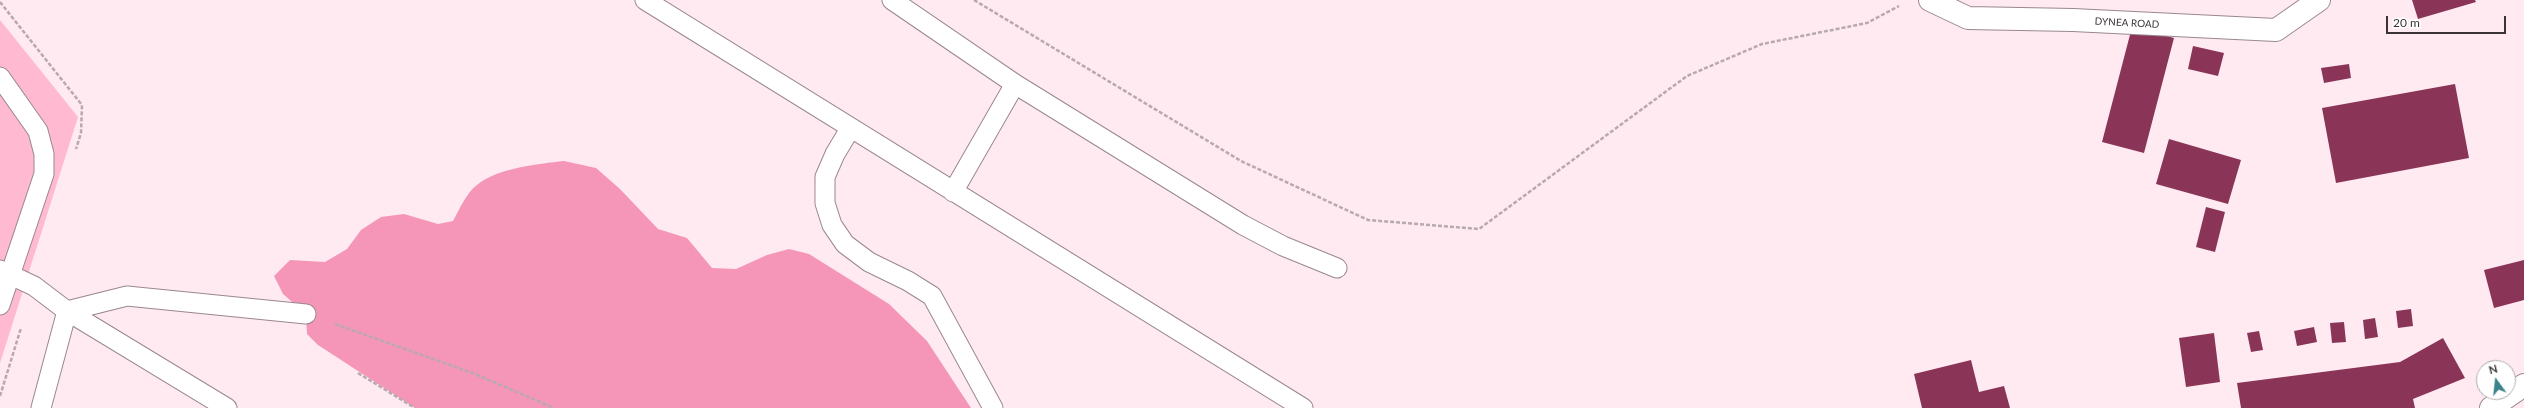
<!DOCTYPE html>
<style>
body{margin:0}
#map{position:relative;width:2524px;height:408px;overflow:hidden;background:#feeaf0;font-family:Lato,sans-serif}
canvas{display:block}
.north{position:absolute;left:2476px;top:360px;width:40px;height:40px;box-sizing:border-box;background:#fff;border:1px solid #b0adae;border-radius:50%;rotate:345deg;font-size:11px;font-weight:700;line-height:16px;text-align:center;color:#3a3335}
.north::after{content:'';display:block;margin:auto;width:14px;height:18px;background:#3b838a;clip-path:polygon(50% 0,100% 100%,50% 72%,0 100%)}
.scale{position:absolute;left:2386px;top:16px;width:120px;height:18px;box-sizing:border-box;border:2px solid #3a3335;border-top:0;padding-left:5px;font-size:12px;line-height:14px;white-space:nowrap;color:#3a3335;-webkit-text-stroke:3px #fff;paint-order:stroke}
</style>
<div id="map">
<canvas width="2524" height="408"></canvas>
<div class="north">N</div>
<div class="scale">20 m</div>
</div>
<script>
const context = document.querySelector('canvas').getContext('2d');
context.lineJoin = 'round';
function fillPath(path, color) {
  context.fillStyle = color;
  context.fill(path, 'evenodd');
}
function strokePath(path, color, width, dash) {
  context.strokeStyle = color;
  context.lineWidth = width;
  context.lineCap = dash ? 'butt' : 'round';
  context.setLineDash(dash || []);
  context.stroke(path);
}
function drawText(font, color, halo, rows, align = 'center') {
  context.font = font + ' Lato,sans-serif';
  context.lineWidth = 4;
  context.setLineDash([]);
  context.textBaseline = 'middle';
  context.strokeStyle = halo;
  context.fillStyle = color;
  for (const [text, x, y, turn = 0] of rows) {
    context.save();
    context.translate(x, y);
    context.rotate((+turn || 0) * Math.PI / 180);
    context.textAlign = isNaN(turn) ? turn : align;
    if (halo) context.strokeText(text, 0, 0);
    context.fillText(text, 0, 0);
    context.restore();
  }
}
fillPath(new Path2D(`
 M0 20 78 117 0 363Z`), '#ffb9d0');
fillPath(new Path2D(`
 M564 161 596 168 620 189 658 229 687 238 712 268 736 269 767 255 789 249 809 254 889 304 927 341 971 408H415L318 345 307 334 306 314 283 294 274 276 290 260 325 262 347 249 361 230 381 217 404 214 438 224 453 221C459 210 467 192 477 185 497 168 538 164 564 161Z`), '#f596b8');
fillPath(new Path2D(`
 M2412 0H2475L2476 2 2418 19Z
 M2132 27 2174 38 2144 153 2102 142Z
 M2193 46 2224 53 2218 76 2188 69Z
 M2349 64 2351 78 2324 83 2321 68Z
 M2455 84 2469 158 2336 183 2322 108Z
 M2169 139 2241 160 2228 204 2156 184Z
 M2206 207 2225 212 2215 252 2196 247Z
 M2524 260V300L2494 308 2484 270Z
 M2411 309 2413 326 2398 328 2396 311Z
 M2375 318 2378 337 2365 339 2363 320Z
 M2344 322 2346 342 2332 343 2330 323Z
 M2314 327 2317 342 2297 346 2294 331Z
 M2259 331 2263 350 2251 352 2247 333Z
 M2214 333 2220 382 2186 387 2179 338Z
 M2443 338 2465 378 2413 399 2415 408H2241L2237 383 2400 362Z
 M1971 360 1979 392 2004 386 2010 408H1922L1914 374Z`), '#8a3558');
const lane = new Path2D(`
 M645 0 1303 408
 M892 0 1015 84 1243 225 1283 246 1337 268
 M0 77 38 131 44 154V174L0 305
 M850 129 835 154 825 177V203L832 225 845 244 869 262 908 281 932 296 993 408
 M953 192 1015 84
 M0 270 34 286 67 311 227 408
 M67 311 127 296 306 314
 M41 408 67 311`);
const street = new Path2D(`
 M1930 0 1968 18 2073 20 2276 30 2319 0
 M2491 408 2524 385`);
strokePath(lane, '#9a888d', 21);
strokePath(street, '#9a888d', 24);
strokePath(new Path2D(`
 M974 0 1241 161 1368 220 1479 229 1687 76 1762 44 1867 23 1899 6
 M0 2 82 105 81 133 76 149
 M335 324 475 374 554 408
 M358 373 415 408
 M0 396 21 328`), '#b8a9ae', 2.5, [4, 2]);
strokePath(lane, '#fff', 19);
strokePath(street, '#fff', 22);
drawText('10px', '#3a3335', '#fff', [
 ["DYNEA ROAD",2127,23,3]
]);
</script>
